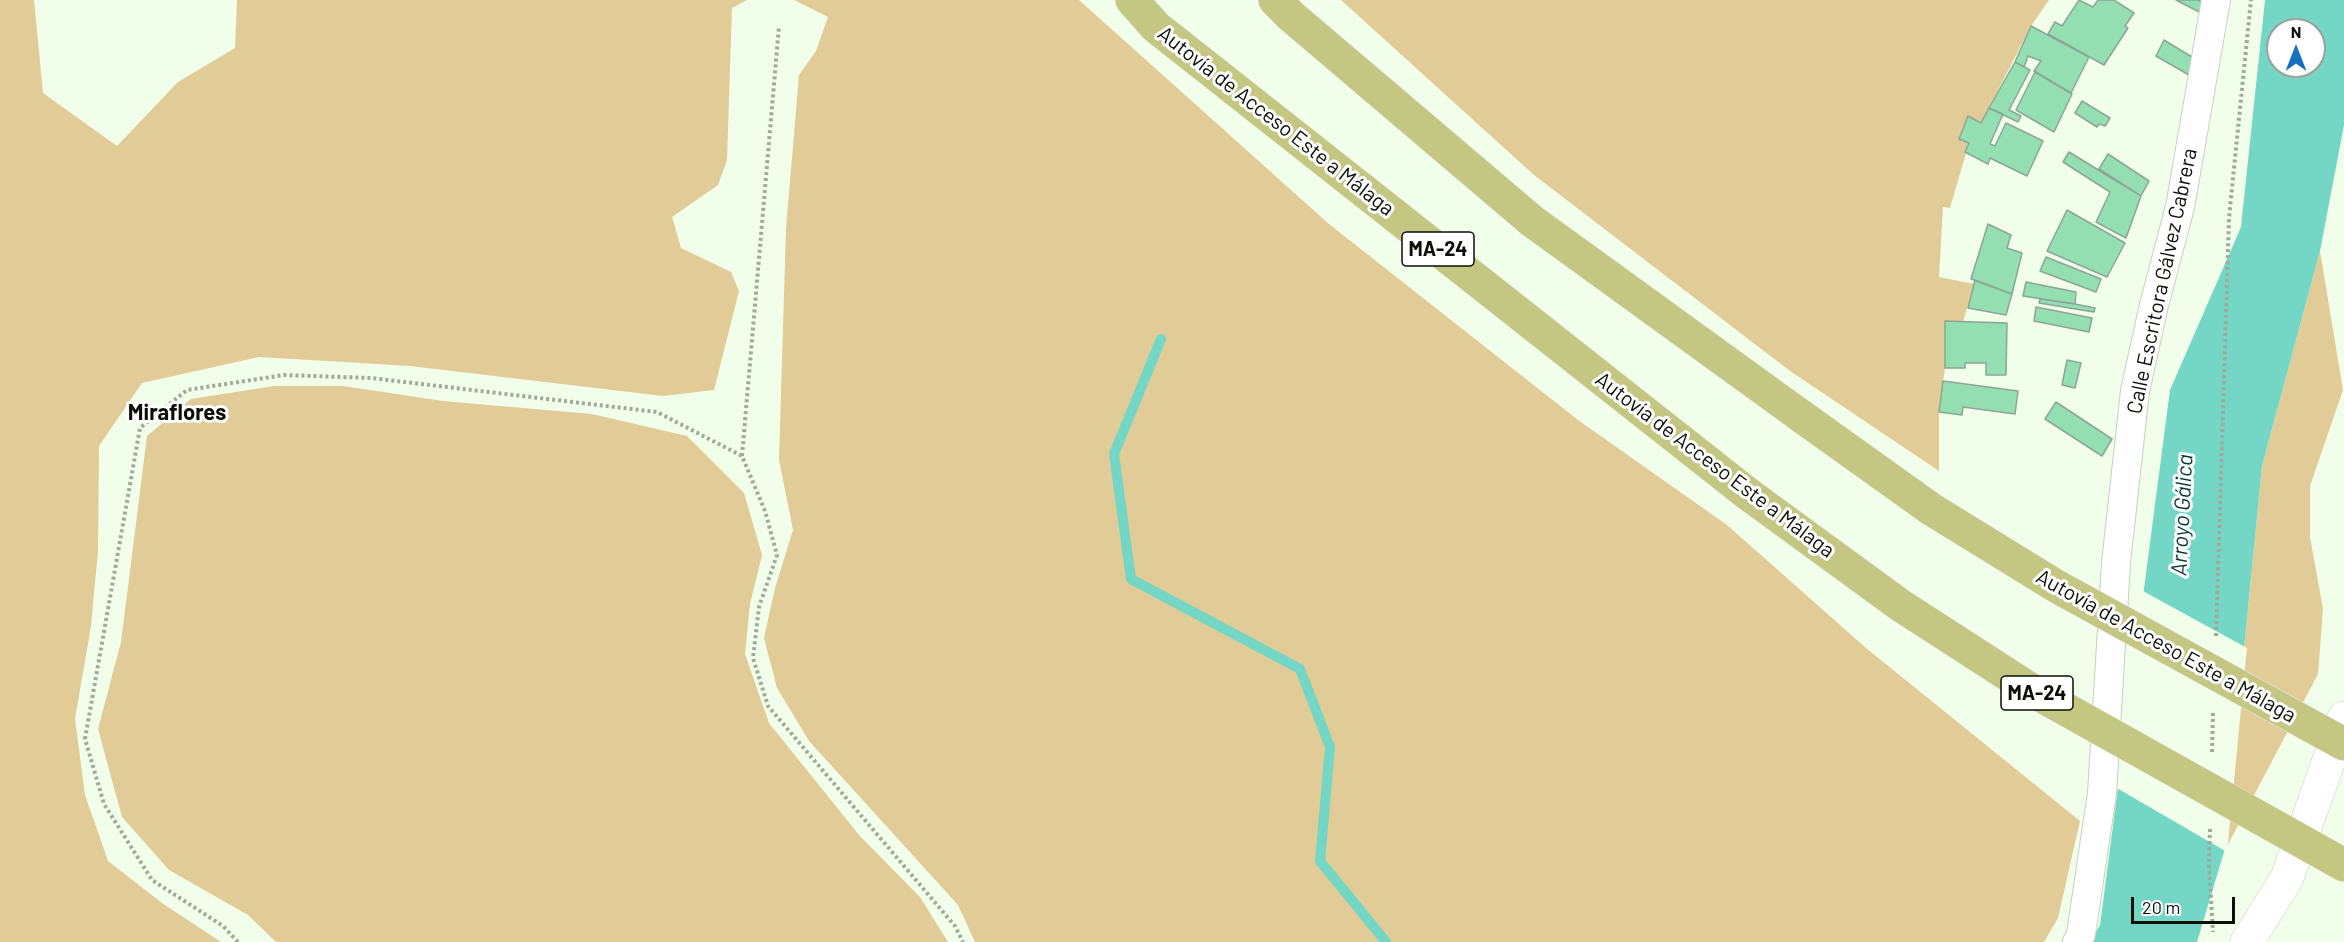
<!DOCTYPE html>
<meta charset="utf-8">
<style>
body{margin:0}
#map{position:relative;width:2344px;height:942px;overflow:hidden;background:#f1feea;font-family:Barlow,sans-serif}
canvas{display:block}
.north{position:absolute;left:2266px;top:18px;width:60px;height:60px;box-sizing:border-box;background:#fff;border:2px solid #9d9f9c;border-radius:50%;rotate:0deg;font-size:16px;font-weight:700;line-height:24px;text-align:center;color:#0a0f07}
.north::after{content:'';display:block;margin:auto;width:21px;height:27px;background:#166fbc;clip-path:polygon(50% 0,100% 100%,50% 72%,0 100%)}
.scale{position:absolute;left:2131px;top:897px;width:104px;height:27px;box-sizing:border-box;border:3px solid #0a0f07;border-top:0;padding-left:8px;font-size:18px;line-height:21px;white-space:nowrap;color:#0a0f07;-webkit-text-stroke:4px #fff;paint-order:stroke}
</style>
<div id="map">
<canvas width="2344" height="942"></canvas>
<div class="north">N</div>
<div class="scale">20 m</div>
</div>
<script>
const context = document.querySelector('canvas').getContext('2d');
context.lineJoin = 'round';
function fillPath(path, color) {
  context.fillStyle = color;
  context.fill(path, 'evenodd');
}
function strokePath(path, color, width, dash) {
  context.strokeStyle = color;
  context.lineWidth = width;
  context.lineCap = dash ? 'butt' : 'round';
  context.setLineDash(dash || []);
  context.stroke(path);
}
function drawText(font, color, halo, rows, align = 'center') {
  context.font = font + ' Barlow,sans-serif';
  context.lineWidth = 6;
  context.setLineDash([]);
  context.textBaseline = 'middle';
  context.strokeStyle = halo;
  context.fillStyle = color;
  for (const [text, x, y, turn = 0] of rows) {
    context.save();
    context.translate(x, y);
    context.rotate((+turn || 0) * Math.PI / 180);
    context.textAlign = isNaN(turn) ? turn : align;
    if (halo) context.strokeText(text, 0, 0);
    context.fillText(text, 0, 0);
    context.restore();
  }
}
fillPath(new Path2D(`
 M0 0H34L43 93 117 146 178 82 235 48 237 0H747L732 8 727 160 718 185 672 217 681 248 731 272 739 291 714 390 663 396 410 366 259 357 142 383 99 446 98 551 91 626 75 719 85 795 108 861 162 903 221 942H0Z
 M794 0H1079L1329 224 1578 420 1727 525 1866 648 2080 821 2058 918 2044 942H975L958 905 809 741 777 688 764 638 775 588 793 530 779 460 786 228 799 75 816 51 828 17Z
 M1341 0H2049L2031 26 1981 123 1968 116 1959 139 1969 143 1950 208 1943 207 1939 277 1974 284 1963 322H1945V368L1939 412V471L1790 371 1534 175Z
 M2320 251 2343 390 2310 486V537L2323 609 2318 674 2224 852 2262 466Z
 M274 386H343L443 401 592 414 687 436 744 493 762 555 750 604 745 654 769 723 859 835 920 897 948 942H276L248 915 169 870 122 817 98 729 121 642 147 436 191 399Z`), '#e1cb96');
fillPath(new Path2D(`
 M2265 0H2344V125L2320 251 2262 466 2224 852 2197 942H2090L2100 925 2170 390 2241 227ZM2278 30H2314V66H2278Z`), '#74d7c5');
fillPath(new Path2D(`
 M2141 590 2247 648 2227 852 2115 787Z`), '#f1feea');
strokePath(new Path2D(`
 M1161 339 1114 454 1131 579 1300 669 1330 747 1320 861 1386 942`), '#74d7c5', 10);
const building = new Path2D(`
 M2079 0 2093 7 2098 0H2114L2134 13 2125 26 2128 28 2104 65 2048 34 2055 22 2062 26Z
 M2176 0H2198L2209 6 2207 16Z
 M2031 26 2089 57 2071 93 2034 71 2041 61 2028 56 2024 67 2015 62Z
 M2164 40 2192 57 2189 75 2156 56Z
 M2015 62 2030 70 2009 110 2021 116 2018 122 1989 108Z
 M2035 72 2072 94 2054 132 2016 110Z
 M2082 101 2110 118 2105 126 2099 124 2097 127 2075 113Z
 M1989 108 2003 114 1990 144 1995 146 2006 123 2043 141 2027 176 1990 158 1988 164 1965 152 1969 143 1959 139 1968 116 1981 123Z
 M2069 152 2141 196 2126 238 2096 222 2110 192 2063 162Z
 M2108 154 2149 181 2141 196 2099 169Z
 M2067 210 2125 243 2107 277 2047 251Z
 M1988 224 2011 235 2007 248 2022 253 2012 294 1971 279Z
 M2046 257 2101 279 2096 292 2040 271Z
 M1975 280 2012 294 2006 315 1968 308Z
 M2026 282 2076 292 2075 304 2023 296Z
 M2040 299 2075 304 2095 308 2094 312 2039 303Z
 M2036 307 2092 318 2089 332 2034 321Z
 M1945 321 2007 323 2006 375H1986V363H1965V368H1945Z
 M2067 360 2081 363 2075 388 2062 385Z
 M1943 381 2018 391 2015 414 1963 407 1962 415 1939 412Z
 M2056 402 2112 439 2102 456 2045 419Z`);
fillPath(building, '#94dfb2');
strokePath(building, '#8ba695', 1.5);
const minor = new Path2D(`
 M2077 942 2081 934 2102 793 2116 563 2135 391 2154 305 2180 207 2216 0`);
const secondary = new Path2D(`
 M2247 942 2287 878 2344 718`);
const motorway = new Path2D(`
 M1132 0 1156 27 1748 494
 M1275 0 1291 16 1532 221 1801 416`);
strokePath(minor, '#c3d4ba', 30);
strokePath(secondary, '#c3d4ba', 34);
strokePath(motorway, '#e6e7e6', 34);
strokePath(new Path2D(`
 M742 456 779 26
 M2216 636 2229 218 2251 0
 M2212 752 2213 712
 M2210 829 2209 866 2213 932
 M238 942 223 926 152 880 104 804 85 739 140 428 187 390 284 375 371 378 657 412 742 456 765 511 777 555 759 607 753 658 768 706 955 926 963 942`), '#a0aa9b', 4, [3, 3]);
strokePath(minor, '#fff', 28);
strokePath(secondary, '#fff', 33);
strokePath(motorway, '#c4c781', 33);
const motorwayBridge = new Path2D(`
 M1801 416 1931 509 2056 586 2344 744
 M1748 494 1900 605 2033 691 2344 865`);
strokePath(motorwayBridge, '#e6e7e6', 34, []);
strokePath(motorwayBridge, '#c4c781', 33);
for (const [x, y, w] of [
 [1438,249,72],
 [2037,693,72]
]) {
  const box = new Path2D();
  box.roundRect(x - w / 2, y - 17, w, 34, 4.5);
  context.fillStyle = '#fff';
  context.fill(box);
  strokePath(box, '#0a0f07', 1.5);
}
drawText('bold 20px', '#0a0f07', null, [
 ["MA-24",1438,249],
 ["MA-24",2037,693]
]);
drawText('21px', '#0a0f07', '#fff', [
 ["Autovía de Acceso Este a Málaga",1276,121,38],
 ["Calle Escritora Gálvez Cabrera",2162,281,-78],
 ["Autovía de Acceso Este a Málaga",1715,465,37],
 ["Autovía de Acceso Este a Málaga",2166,646,29]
]);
drawText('bold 22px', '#0a0f07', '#fff', [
 ["Miraflores",177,413]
]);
drawText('italic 22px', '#083932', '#fff', [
 ["Arroyo Gálica",2182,515,-87]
]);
</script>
